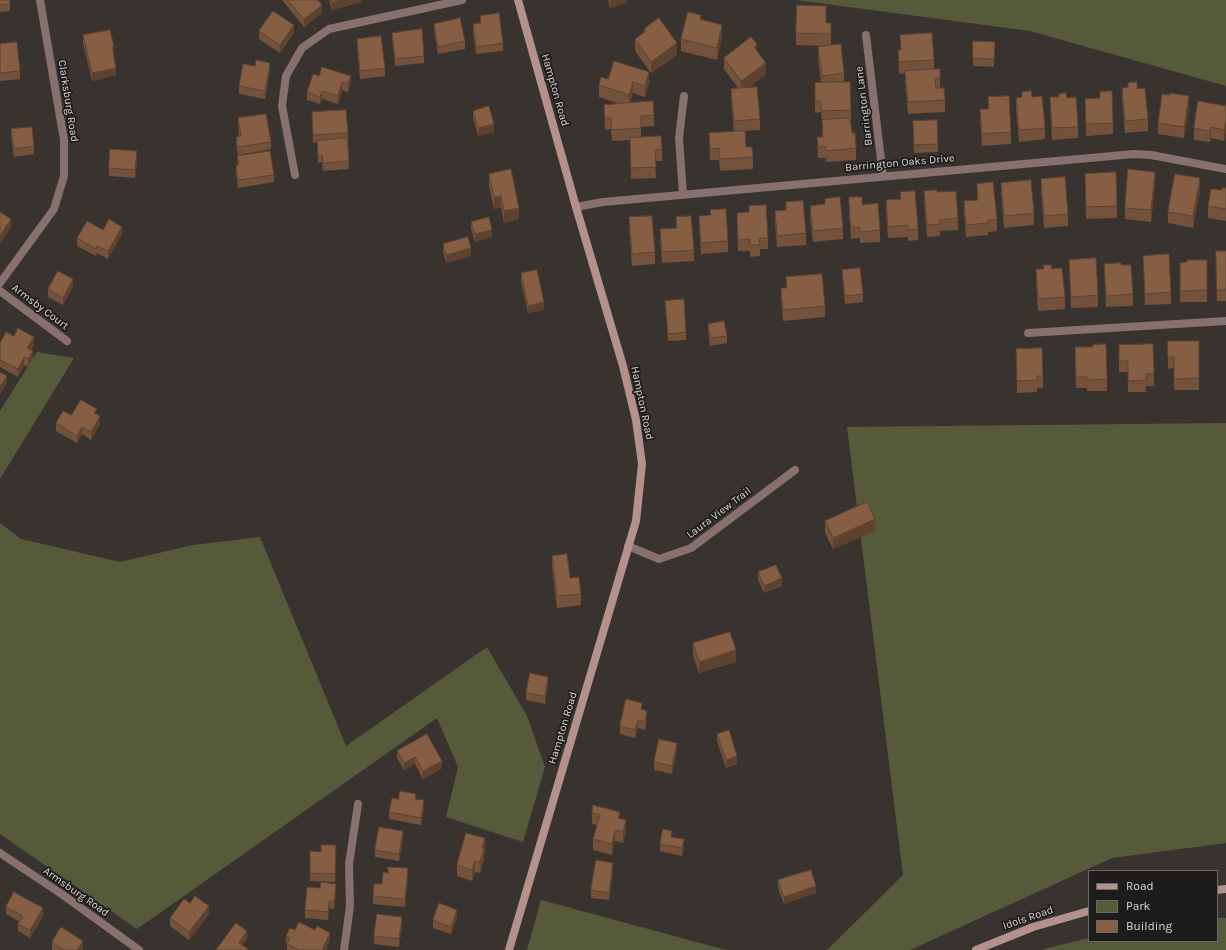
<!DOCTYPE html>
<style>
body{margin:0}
#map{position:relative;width:1226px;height:950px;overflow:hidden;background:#393330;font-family:Karla,sans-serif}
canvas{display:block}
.legend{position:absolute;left:1088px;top:870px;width:130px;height:72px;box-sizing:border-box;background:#1e1c1a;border:1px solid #6a6865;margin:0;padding:5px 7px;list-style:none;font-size:12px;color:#dcd9d6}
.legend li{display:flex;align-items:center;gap:8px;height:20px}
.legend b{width:20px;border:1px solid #6a6865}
</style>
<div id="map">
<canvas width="1226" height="950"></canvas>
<ul class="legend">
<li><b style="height:5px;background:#b5918e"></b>Road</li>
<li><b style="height:11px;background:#555b3a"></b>Park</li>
<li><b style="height:11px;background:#865e44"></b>Building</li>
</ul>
</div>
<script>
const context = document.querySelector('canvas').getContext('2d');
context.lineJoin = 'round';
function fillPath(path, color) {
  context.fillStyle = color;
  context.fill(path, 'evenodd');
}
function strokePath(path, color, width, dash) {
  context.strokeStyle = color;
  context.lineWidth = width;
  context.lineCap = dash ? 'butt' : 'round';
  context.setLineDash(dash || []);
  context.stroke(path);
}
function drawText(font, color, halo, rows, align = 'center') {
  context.font = font + ' Karla,sans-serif';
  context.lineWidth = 3.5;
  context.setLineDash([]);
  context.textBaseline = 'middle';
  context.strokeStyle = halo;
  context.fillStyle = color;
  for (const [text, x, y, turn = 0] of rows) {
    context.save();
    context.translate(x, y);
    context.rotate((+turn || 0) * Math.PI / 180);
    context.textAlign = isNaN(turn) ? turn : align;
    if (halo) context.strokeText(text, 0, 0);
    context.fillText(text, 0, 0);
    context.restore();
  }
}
fillPath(new Path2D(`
 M796 0H1226V86L1030 31Z
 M37 352 74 358 0 479V411Z
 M1226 423V843L1112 858 910 950H827L903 875 847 427Z
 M0 523 21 539 120 562 193 545 260 537 346 746 487 647 527 716 545 767 523 842 446 817 458 767 437 718 137 929 0 834Z
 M541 900 726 950H527Z
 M1217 918H1226V950H1043L1048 948 1089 938V941H1217Z`), '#555b3a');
strokePath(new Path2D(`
 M866 35 883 176
 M295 175 282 106 286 76 302 48 329 29 462 0
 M683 194 679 138 684 96
 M576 207 603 202 1134 154 1151 155 1226 169
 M0 283 54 209 64 176V140L40 0
 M0 291 67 341
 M1028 333 1226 321
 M628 546 659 559 691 548 795 470
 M0 853 63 895 139 950
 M344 950 350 906 349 864 358 804`), '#87706e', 8);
strokePath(new Path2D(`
 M1217 890 1226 889
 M509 950 636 521 642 464 636 420 623 366 576 207 518 0
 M976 950 1033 927 1089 911`), '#b5918e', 8);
fillPath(new Path2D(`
 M0 0 10 4V11L0 12Z
 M282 0H318L322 13 304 27Z
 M329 0H361V2L332 10Z
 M608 0H626V3L610 8Z
 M480 16 503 43V51L476 54 473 32V24L480 23Z
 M701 19 722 36 717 60 681 51V39Z
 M826 23H831V46L844 73V82L851 110V121L852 133 856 148V160L826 162V158H818L817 137H822V122L821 112 815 113V83H821L818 59V47L828 46 796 45V33Z
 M434 24 465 41V49L438 54 434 31Z
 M644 29 677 55 651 73 635 51V39L644 33Z
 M259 31 294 33 280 53 259 39Z
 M392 33 424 56V63L395 66 392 40Z
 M83 35 114 46 113 53 116 75 92 81 83 43Z
 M900 35 934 60V70L940 78V88L945 100V112L908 114 905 83V73L899 74 898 50H901Z
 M357 39 385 68V76L360 79 357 47Z
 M973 41 995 42 994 67 973 66Z
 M0 44 20 71V79L0 81Z
 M757 51 766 74 748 88 760 119V130L745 131 746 147 753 157V169L720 171 719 160H710L709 133 734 132 731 100V89L738 88 724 69V58Z
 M270 71 265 99 239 94V86Z
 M313 74 351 84 348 92 342 90 338 104 322 99 320 104 307 100V92Z
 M608 79 649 83 645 97 633 93 630 103 654 115V126L641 127V137L662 149V161H655L656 178 631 179 630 140 612 141 611 129 605 130 604 105 620 104 599 97V85Z
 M1128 83 1137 89 1148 119V131L1125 133 1122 100V88H1128Z
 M1022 92 1032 97 1045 128V139L1019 142 1016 109V98L1022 97Z
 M1100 92 1113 123V134L1086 136 1085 99 1100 98Z
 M988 97 1011 132V144L982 146 980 121V109H988Z
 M1050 97 1067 98 1078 127V138L1052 140 1050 109Z
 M1226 106V131L1224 141 1211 138 1210 142 1194 140V128Z
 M1189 107 1184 138 1158 134V123Z
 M473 111 494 132 478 136 473 118Z
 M312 112 348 133 349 169 323 171 322 162 318 163 317 142 313 143Z
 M238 118 271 142V149L238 155 236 144V137L239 136 238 126Z
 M913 121 938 144V152L914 153Z
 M11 129 34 146V154L14 157 11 137Z
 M237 156 274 175V182L238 188 236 173V165H238Z
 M137 159 135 178 109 176V168Z
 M489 174 519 219 504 223 501 207 494 209 489 186Z
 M1085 174 1117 206V218L1086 219Z
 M1041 179 1068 214V226L1044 228 1041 191Z
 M1001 183 1034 213V225L1004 228 1001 194Z
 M1155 183 1151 222 1125 219V208Z
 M977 184 997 219V231L988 232V235L966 237 964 212V201L977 200Z
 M1226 188V221L1208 218V206L1222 190Z
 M1200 190 1193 228 1168 223V212Z
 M924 191 937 192 958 218V230L940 231V236L927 237 924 202Z
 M900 192 918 229V240L908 241V237L888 238 886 212V200L900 199Z
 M849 197 862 205 880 230V242L860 243V238L851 239 849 209Z
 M825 199 843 228V239L813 242 810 217V206L825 204Z
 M786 202 806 233V245L777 247 775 222V211L786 210Z
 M737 213 768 238V249H760V256L750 257V251H738Z
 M699 216 728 241V252L701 254 699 227Z
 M629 217 655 252V264L632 266 629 229Z
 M676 217 694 250V261L662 263 660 240V229L676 228Z
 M471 222 492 237 475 242 471 229Z
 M103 230 122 234 108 259 97 253 96 256 77 246V238Z
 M443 244 471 256 446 263 443 251Z
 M1216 251H1226V301H1217Z
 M1143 256 1171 292V304L1145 305Z
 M1069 260 1098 295V307L1071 308 1069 271Z
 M1207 260V302H1180V263L1187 262Z
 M1104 264 1121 265 1133 294V306L1106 307Z
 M1036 269H1052L1065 297V309L1038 311 1036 281Z
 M842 270 863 294V302L845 304 842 277Z
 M521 273 544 310 528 313 521 281Z
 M786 277 825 306V317L783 321 781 299V288H786Z
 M73 287 63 305 48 297V289Z
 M665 301 686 332V340L668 341Z
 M708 324 727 336V343L710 346 708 331Z
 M14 336 34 344 31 350 33 358 28 367 24 365 18 377 0 367V343Z
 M1168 341 1199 378V390H1174V368L1168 369Z
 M1119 345 1154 374V386H1146V392H1128V372H1119Z
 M1075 347 1107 379V391H1087V388H1076Z
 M1016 349 1043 376V388H1037V392L1017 393Z
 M97 414 100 424 91 440 82 434 77 443 56 431V423L71 415Z
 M825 521 875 531 833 549 825 533Z
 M552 556 570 578 581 594V605L557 608 552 567Z
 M758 572 782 586 764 593 758 580Z
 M693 643 736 662 699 673 693 655Z
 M548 684 545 704 526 700V693Z
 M642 710 647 719 645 730 638 728 635 738 620 734V726Z
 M717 734 737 764 726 768 717 741Z
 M397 751 442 761V768L423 779 415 764 404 770 397 758Z
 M677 751 672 774 654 770V762Z
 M398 799 424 808 421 825 389 819V812Z
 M592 813 620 819 626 832 623 843 615 841 612 855 593 850V839L597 825 592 824Z
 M672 837 684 847 682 856 660 851V844Z
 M403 839 399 861 375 857V850Z
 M485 850 484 855V860L480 873 475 872 472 881 457 876V865Z
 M321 852 336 853 335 882 310 881V873Z
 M613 871 609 900 591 898V890Z
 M408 876 405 907 373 904V896L382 884Z
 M778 880 816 893 784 904 778 888Z
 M336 891 334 909 329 908 328 920 305 918V910Z
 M190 903 209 914 189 940 170 926V918Z
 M6 907 43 916 30 938 18 931V924L20 922 6 914Z
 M457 917 451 934 433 928V920Z
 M402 925 399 947 374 944V936Z
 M295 930 330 940 326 950H287V944L286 943V936Z
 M52 942 83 948 82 950H52Z`), '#73513a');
fillPath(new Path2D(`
 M341 0H361V2L332 10V3Z
 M610 0H626V3L610 8Z
 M322 5V13L304 27V19Z
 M294 25V33L280 53V45Z
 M722 25V36L717 60V48Z
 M677 43V55L651 73V62Z
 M757 44V56L754 47Z
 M270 63V71L265 99V91Z
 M766 63V74L741 93V81Z
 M116 68V75L92 81V73Z
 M649 72V83L645 97V86Z
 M351 76V84L348 92V84Z
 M342 82V90L338 104V96Z
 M633 82V93L629 106V95Z
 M322 91V99L320 104V97Z
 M1189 96V107L1184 138V127Z
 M1226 120V131L1224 141V130Z
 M494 124V132L478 136V128Z
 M1211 127V138L1210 142V131Z
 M137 151V159L135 178V170Z
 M1155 172V183L1151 222V210Z
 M1200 178V190L1193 228V216Z
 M501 196V207L494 209V197Z
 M519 208V219L504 223V211Z
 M11 219V227L0 244V236Z
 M122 227V234L108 259V251Z
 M492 230V237L475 242V234Z
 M471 248V256L446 263V255Z
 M73 279V287L63 305V298Z
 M544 302V310L528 313V306Z
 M34 337V344L27 356V348Z
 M33 351V358L28 367V359Z
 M24 357V365L18 377V369Z
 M7 376V383L0 395V387Z
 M100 416V424L91 440V432Z
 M82 427V434L77 443V436Z
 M875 519V531L833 549V538Z
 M782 578V586L764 593V586Z
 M736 650V662L699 673V662Z
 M548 677V684L545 704V696Z
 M647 711V719L645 730V722Z
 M638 720V728L635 738V730Z
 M677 743V751L672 774V766Z
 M737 756V764L726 768V760Z
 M415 757V764L404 770V763Z
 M442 761V768L423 779V771Z
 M424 800V808L421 825V818Z
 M626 820V832L623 843V832Z
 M615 830V841L612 855V844Z
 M403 831V839L399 861V854Z
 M485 838V850L484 855V860L480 873V862L482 848Z
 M684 839V847L682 856V848Z
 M475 861V872L472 881V870Z
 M613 863V871L609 900V893Z
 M408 868V876L405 907V899Z
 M336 884V891L334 909V901Z
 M816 886V893L784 904V897Z
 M329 901V908L328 920V912Z
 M209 906V914L189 940V932Z
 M43 908V916L30 938V930Z
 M457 910V917L451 934V927Z
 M402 917V925L399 947V939Z
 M247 931V939L239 950V943Z
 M330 933V940L326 950H322Z
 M83 941V948L82 950H77Z`), '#5e4230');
const building = new Path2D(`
 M0 0H10V4L0 5Z
 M288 0H318L322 5 304 19Z
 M331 0H341L332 3Z
 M797 5 826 6V23H831V34L796 33Z
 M273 11 294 25 280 45 259 31Z
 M688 12 701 15 700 19 722 25 717 48 681 39Z
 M499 13 503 43 476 47 473 24 481 23 480 16Z
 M460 18 465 41 438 47 434 24Z
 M659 18 677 43 651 62 635 39 646 31 644 29Z
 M422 29 424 56 395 59 392 33Z
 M110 30 114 46H112L116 68 92 73 83 35Z
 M932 33 934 60 899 62 898 50H901L900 35Z
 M381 36 385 68 360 71 357 39Z
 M751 37 757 44 754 47 766 63 741 81 724 58Z
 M973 41 995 42 994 59 973 58Z
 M17 42 20 71 0 73V44Z
 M841 44 844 73 822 76 818 47Z
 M256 60 270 63 265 91 239 86 243 64 255 66Z
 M614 61 649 72 645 86 633 82 629 95 599 85 601 77 608 79Z
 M322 67 351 76 348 84 342 82 338 96 322 91 320 97 307 92 313 74 319 76Z
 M940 69V78L935 79 936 88H944L945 100 908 102 905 71Z
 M850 82 851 110 821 111V101H815V83Z
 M1137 82V89L1145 88 1148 119 1125 121 1122 88 1128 87V83Z
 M757 87 760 119 734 121 731 89Z
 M1031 91 1032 97 1042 96 1045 128 1019 130 1016 98 1022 97V92Z
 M1112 91 1113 123 1086 124 1085 99 1100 98V92Z
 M1066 93 1067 98 1076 97 1078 127 1052 128 1050 97H1059V94Z
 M1170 93 1189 96 1184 127 1158 123 1162 94 1170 95Z
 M1009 96 1011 132 982 134 980 109H989L988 97Z
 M653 101 654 115 641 116V128L612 130 611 118H605L604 105Z
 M1198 101 1226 106V120L1224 130 1211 127 1210 131 1194 128Z
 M489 106 494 124 478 128 473 111Z
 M346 110 348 133 313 135 312 112Z
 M266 114 271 142 238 147 236 137 241 136 238 118Z
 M850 118 852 133H855L856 148 826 151V146L818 147 817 137H823L822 120Z
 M937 120 938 144 914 145 913 121Z
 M32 127 34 146 14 149 11 129Z
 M745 131 746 147H752L753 157 720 159 719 148 710 149 709 133Z
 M661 136 662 149 655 150 656 167 631 168 630 138Z
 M347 138 349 161 323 163 322 155H318L317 141Z
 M110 149 137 151 135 170 109 168Z
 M270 151 274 175 238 180 236 165H239L237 156Z
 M511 169 519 208 504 211 501 196 494 197 489 174Z
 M1128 169 1155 172 1151 210 1125 208Z
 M1116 172 1117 206 1086 207 1085 174Z
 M1175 174 1200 178 1193 216 1168 212Z
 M1065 177 1068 214 1044 216 1041 179Z
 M1031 180 1034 213 1004 216 1001 183Z
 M993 182 997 219 988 220V223L966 225 964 201 978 200 977 184Z
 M1222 188H1226V209L1208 206 1211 189 1222 190Z
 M937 190V192L956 191 958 218 939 220 940 224 927 225 924 191Z
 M915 191 918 229 908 230V225L888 227 886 200 901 199 900 192Z
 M840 197 843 228 813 231 810 206 825 204V199Z
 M849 197H862V205L878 203 880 230 860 232V227H851Z
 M803 201 806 233 777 236 775 211 786 210V202Z
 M766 205 768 238H759L760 245H750V239L738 240 737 213 749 212V206Z
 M726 209 728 241 701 243 699 216 711 215 710 210Z
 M0 212 11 219 0 236Z
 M652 216 655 252 632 254 629 217Z
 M691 216 694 250 662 252 660 229 677 228 676 217Z
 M489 217 492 230 475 234 471 222Z
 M109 219 122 227 108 251 97 246 96 249 77 238 87 221 103 230Z
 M468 237 471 248 446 255 443 244Z
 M1216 251H1226V290H1217Z
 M1169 254 1171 292 1145 294 1143 256Z
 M1096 258 1098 295 1071 297 1069 260Z
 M1187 260H1207V290L1180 291V263L1187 262Z
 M1121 263V265H1131L1133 294 1106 296 1104 264Z
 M1043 265H1051L1052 269 1062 268 1065 297 1038 299 1036 269H1044Z
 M860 268 863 294 845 296 842 270Z
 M537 270 544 302 528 306 521 273Z
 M58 271 73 279 63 298 48 289Z
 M822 274 825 306 783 310 781 288H787L786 277Z
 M684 299 686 332 668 334 665 301Z
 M724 321 727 336 710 338 708 324Z
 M18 328 34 337 27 348 33 351 28 359 24 357 18 369 0 360V343L6 332 14 336Z
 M1168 341H1199V378L1174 379V357H1168Z
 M1106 344 1107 379 1087 380V377H1076L1075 347H1093V345Z
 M1153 344 1154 374H1146V380L1128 381V361H1119V345Z
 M1042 348 1043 376H1037V380L1017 381 1016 349Z
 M0 372 7 376 0 387Z
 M81 400 97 409 94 413 100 416 91 432 82 427 77 436 56 423 63 411 71 415Z
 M867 502 875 519 833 538 825 521Z
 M567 554 570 578 579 577 581 594 557 596 552 556Z
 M776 565 782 578 764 586 758 572Z
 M730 632 736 650 699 662 693 643Z
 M530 673 548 677 545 696 526 693Z
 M626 699 642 703 641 709 647 711 645 722 638 720 635 730 620 726Z
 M729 730 737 756 726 760 717 734Z
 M427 734 442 761 423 771 415 757 404 763 397 751Z
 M659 739 677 743 672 766 654 762Z
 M400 791 416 794 415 799 424 800 421 818 389 812 392 798 398 799Z
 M593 805 620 812 618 818 626 820 623 832 615 830 612 844 593 839 600 815 592 813Z
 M379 827 403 831 399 854 375 850Z
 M663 829 672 831 671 837 684 839 682 848 660 844Z
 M466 833 485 838 482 848 484 849 480 862 475 861 472 870 457 865Z
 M321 845H336L335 874 310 873V851L321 852Z
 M596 860 613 863 609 893 591 890Z
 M388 867 408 868 405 899 373 896 374 884H382L383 872 388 873Z
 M811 870 816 886 784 897 778 880Z
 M321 882 336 884 334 901H329L328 912 305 910 307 887 320 888Z
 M14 892 43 908 30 930 18 924 23 916 6 907Z
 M195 896 209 906 189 932 170 918 184 899 190 903Z
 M439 903 457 910 451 927 433 920Z
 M377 914 402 917 399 939 374 936Z
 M299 922 315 930 317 926 330 933 322 950H299L287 944 290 938 286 936 290 928 295 930Z
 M236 923 247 931 239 943 248 949V950H216Z
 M61 927 83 941 77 950H64L52 942Z`);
fillPath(building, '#865e44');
strokePath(building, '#5e4230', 1);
drawText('11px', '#dcd9d6', '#1e1c1a', [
 ["Hampton Road",555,90,74],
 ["Clarksburg Road",68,101,81],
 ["Barrington Lane",864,106,-97],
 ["Barrington Oaks Drive",900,163,-5],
 ["Armsby Court",40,307,37],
 ["Hampton Road",642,403,78],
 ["Laura View Trail",719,513,-37],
 ["Hampton Road",563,728,-73],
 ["Armsburg Road",76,892,35],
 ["Idols Road",1028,918,-19]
]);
</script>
